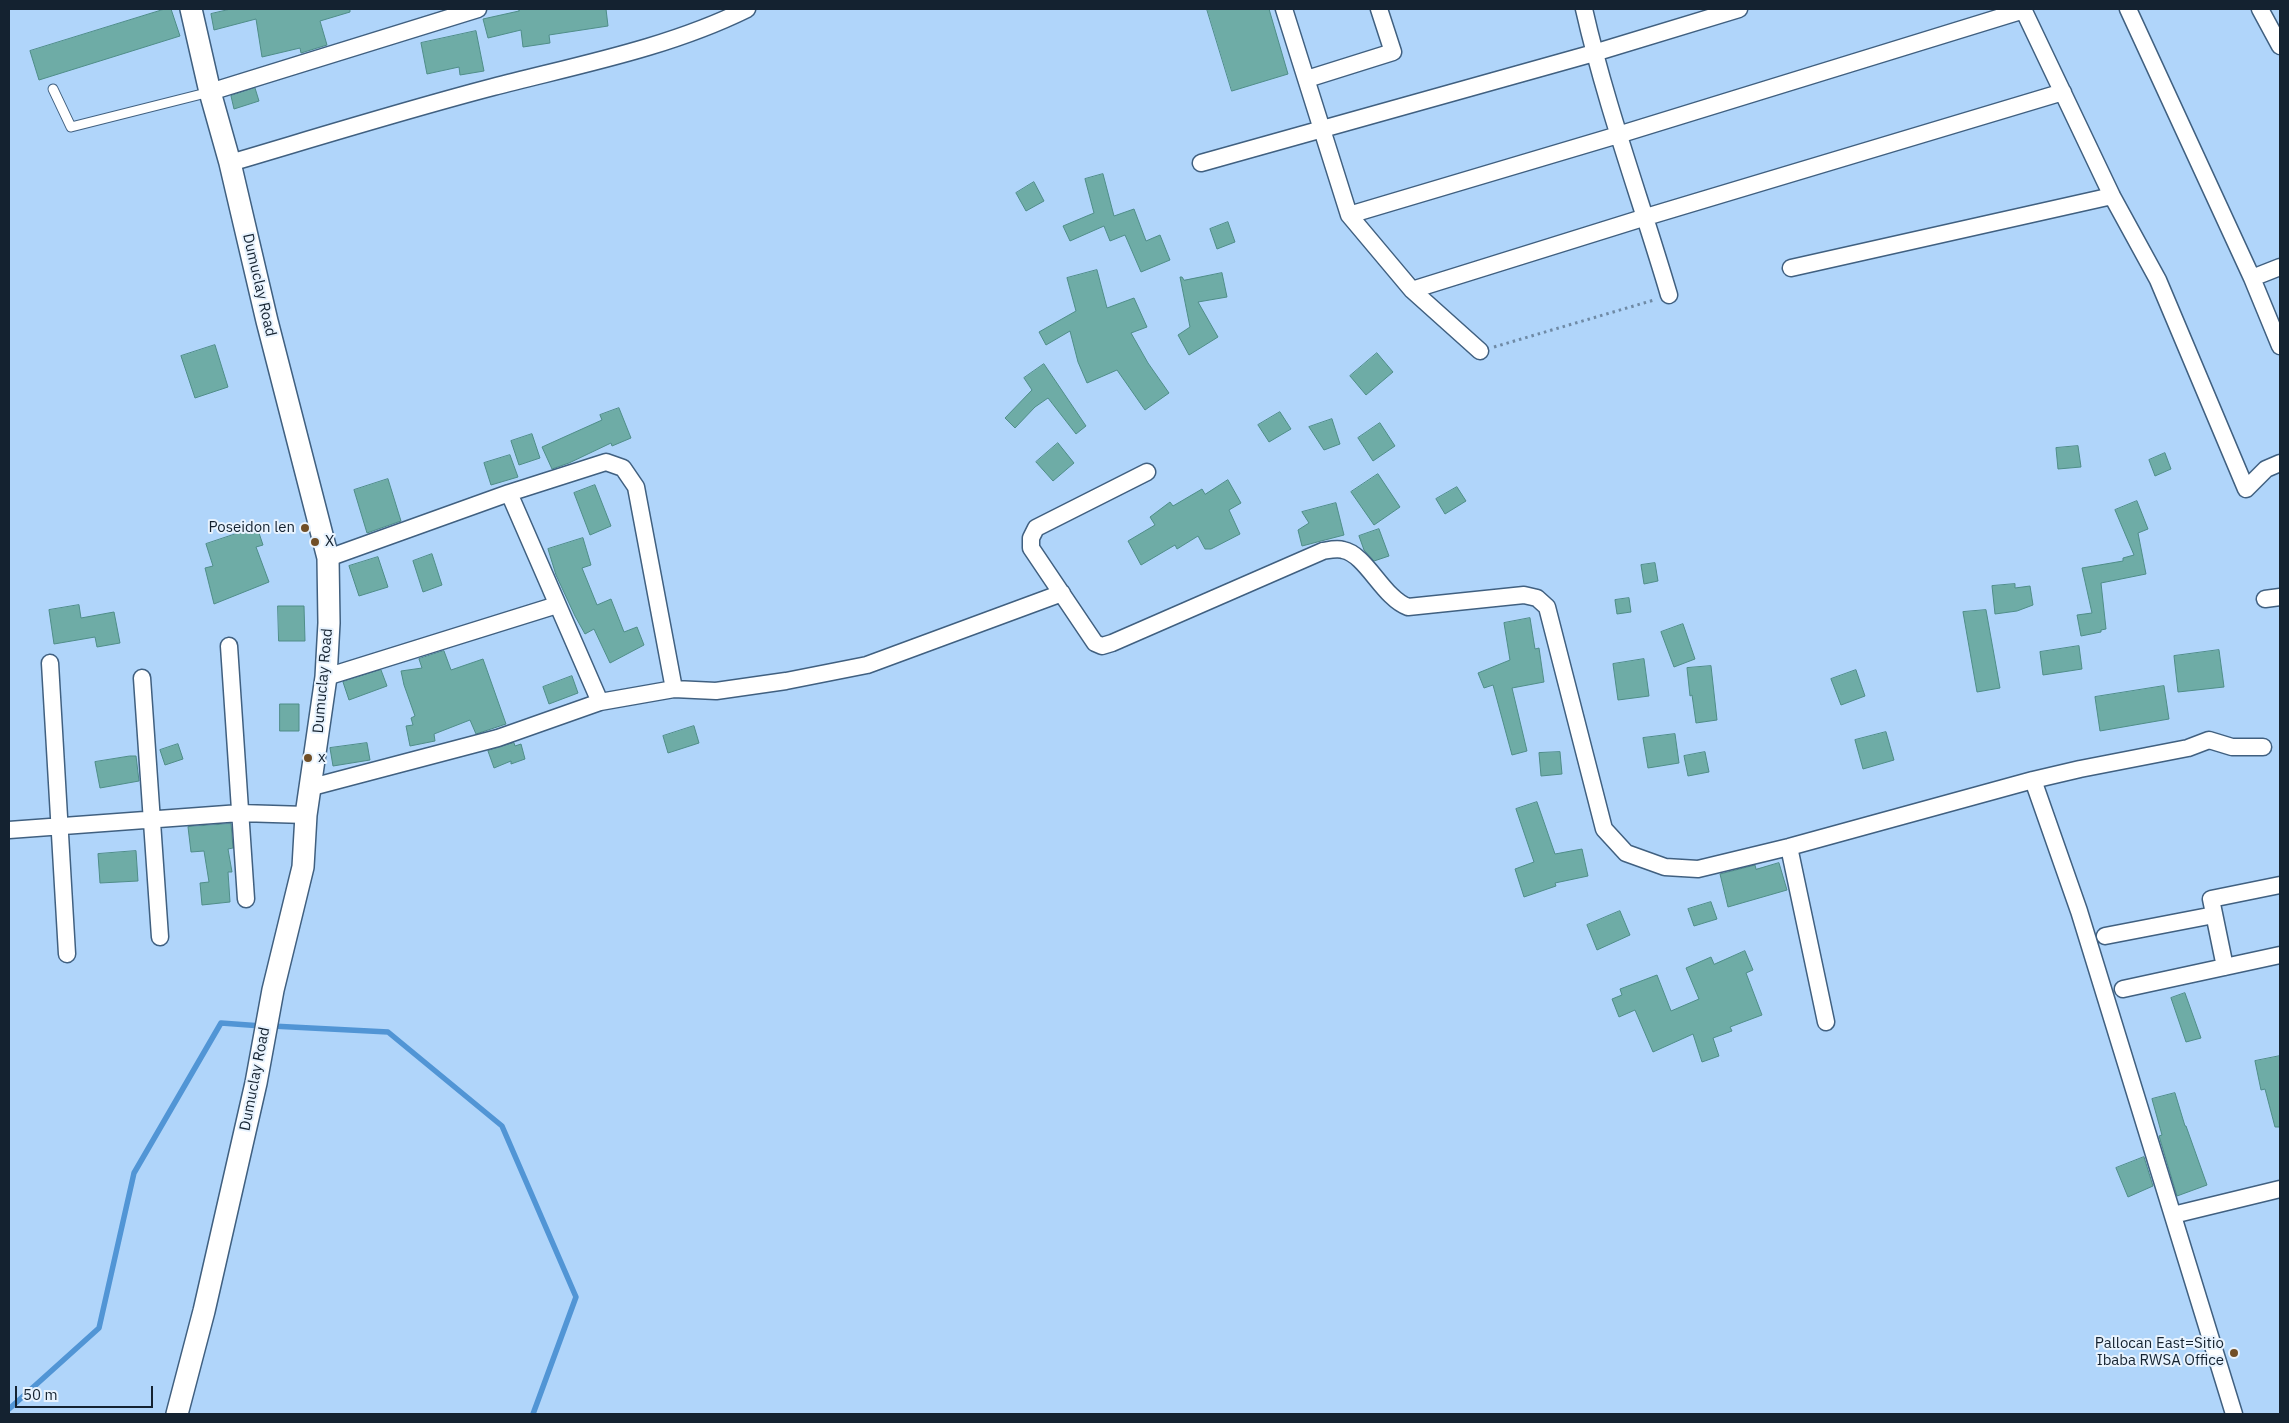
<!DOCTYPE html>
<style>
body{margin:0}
#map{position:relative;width:2289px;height:1423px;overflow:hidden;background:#b0d5fa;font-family:"IBM Plex Sans",sans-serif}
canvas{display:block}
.frame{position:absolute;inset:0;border:10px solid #142230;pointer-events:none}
.scale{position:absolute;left:15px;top:1386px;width:138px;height:22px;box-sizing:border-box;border:2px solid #142230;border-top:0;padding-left:6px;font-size:15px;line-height:18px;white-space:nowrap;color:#142230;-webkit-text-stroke:4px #e8f3fe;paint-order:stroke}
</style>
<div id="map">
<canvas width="2289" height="1423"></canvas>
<div class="frame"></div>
<div class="scale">50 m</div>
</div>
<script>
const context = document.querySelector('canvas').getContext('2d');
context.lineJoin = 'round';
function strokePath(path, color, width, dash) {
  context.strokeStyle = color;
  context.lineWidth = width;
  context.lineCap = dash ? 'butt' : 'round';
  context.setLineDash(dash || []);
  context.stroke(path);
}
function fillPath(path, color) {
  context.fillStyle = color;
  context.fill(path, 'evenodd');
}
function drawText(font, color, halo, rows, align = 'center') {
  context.font = font + ' "IBM Plex Sans",sans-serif';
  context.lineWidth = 4;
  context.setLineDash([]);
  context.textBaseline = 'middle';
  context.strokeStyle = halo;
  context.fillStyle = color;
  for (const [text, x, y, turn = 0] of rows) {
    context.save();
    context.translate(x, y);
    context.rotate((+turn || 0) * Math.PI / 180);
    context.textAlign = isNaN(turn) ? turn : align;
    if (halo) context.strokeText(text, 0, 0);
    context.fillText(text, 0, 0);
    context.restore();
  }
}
strokePath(new Path2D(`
 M272 1026 388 1032 502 1126 576 1297 533 1414
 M9 1409 99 1328 134 1173 221 1023 262 1026`), '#5195d5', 5.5);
const building = new Path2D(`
 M165 9H171L180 36 39 80 30 51Z
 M231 9H350V12L320 21 327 45 301 53 300 48 262 57 256 19 214 30 211 14Z
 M518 9H606L608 26 549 35 550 43 523 47 521 30 488 38 483 19 519 11Z
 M1207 9H1269L1288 74 1232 91Z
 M476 31 484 71 460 75 459 67 427 74 421 43Z
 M255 88 259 101 234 109 231 96Z
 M1103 174 1114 216 1134 209 1146 241 1160 235 1170 260 1141 272 1125 235 1110 241 1104 226 1070 241 1063 226 1094 213 1085 179Z
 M1034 182 1044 201 1026 211 1016 193Z
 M1228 222 1235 242 1217 249 1210 229Z
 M1097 270 1107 308 1134 298 1147 327 1131 333 1148 363 1169 393 1145 410 1117 370 1087 383 1078 362 1070 331 1046 345 1039 332 1076 311 1067 278Z
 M1222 273 1227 297 1198 302 1218 337 1189 355 1178 335 1190 327 1180 277H1182L1184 280Z
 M215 345 228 387 195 398 181 356Z
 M1377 353 1393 372 1366 395 1350 376Z
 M1044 364 1086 426 1076 434 1048 398 1035 407 1015 428 1005 418 1032 390 1024 378Z
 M619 408 631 438 612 446 611 443 569 463 552 469 542 447 602 420 600 415Z
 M1280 412 1291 429 1269 442 1258 425Z
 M1332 419 1340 444 1324 450 1309 427Z
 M1380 423 1395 446 1373 461 1358 438Z
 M532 434 540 458 519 465 511 441Z
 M1058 443 1074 463 1053 481 1036 462Z
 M2078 446 2081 467 2058 469 2056 448Z
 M2165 453 2171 469 2155 476 2149 460Z
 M510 455 518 477 491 485 484 463Z
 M1378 474 1400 507 1374 525 1351 492Z
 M388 479 401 521 367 533 354 490Z
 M1228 480 1241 503 1229 510 1240 534 1211 549H1205L1198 536 1177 549 1175 545 1141 565 1128 541 1155 525 1150 517 1170 502 1173 506 1202 489 1205 494Z
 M595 485 611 526 590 535 574 493Z
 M1457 487 1466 501 1445 514 1436 499Z
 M2137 501 2148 529 2138 533 2146 574 2101 583 2106 629 2101 630V632L2081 636 2077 615 2092 613 2082 568 2123 561V558L2134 555 2115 510Z
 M1336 503 1344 535 1302 546 1298 530 1309 523 1302 512Z
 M257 527 263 545 256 547 269 582 214 604 205 568 213 566 206 544Z
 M1379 529 1389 556 1374 561 1364 550 1359 536Z
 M583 538 591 565 582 568 597 605 611 599 624 632 637 627 644 645 610 663 594 629 585 634 575 616 556 575 548 549Z
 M432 554 442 585 423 592 413 561Z
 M378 557 388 587 359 596 349 566Z
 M1655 563 1658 581 1644 584 1641 565Z
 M2015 584V588L2030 586 2033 605 2017 611 1995 614 1992 586Z
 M1629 598 1631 612 1617 614 1615 600Z
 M79 605 81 618 114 612 120 643 97 647 95 637 54 644 49 610Z
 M278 606H304L305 641H279Z
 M1986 610 2000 688 1977 692 1963 612Z
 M1530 618 1535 649 1539 648 1544 682 1512 688 1527 751 1512 755 1493 685 1484 688 1478 673 1510 660 1504 623Z
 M1683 624 1695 659 1674 667 1661 632Z
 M2079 646 2082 669 2043 675 2040 652Z
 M2219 650 2224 687 2178 692 2174 656Z
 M444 651 451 670 483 659 506 724 476 734 470 720 434 734 435 741 410 746 406 726 413 725 411 718 415 716 404 685 401 671 422 668 419 659Z
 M1644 659 1649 696 1618 700 1613 664Z
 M1711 666 1717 720 1696 723 1692 695 1690 696 1687 668Z
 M381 670 387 686 349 700 343 682Z
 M1856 670 1865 696 1841 705 1831 679Z
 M572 676 578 693 549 704 543 687Z
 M2164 686 2169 719 2100 731 2095 697Z
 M280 704H299V731H280Z
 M694 726 699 743 668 753 663 736Z
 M1886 732 1894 760 1863 769 1855 740Z
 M1675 734 1679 763 1648 768 1643 738Z
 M367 743 370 760 333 766 330 748Z
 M514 743 515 746 521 744 525 759 511 764V761L494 768 488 751Z
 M178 744 183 759 165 765 160 750Z
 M1560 752 1562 774 1541 776 1539 753Z
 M1705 752 1709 772 1688 776 1684 756Z
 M130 756H136L139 781 100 788 95 762Z
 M1537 802 1555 854 1582 849 1588 876 1555 883 1556 886 1524 897 1515 869 1534 862 1516 809Z
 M231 824 233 848 228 849 232 872H228L230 902 202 905 200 883 209 882 204 851 191 852 188 827Z
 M136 851 138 881 100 883 98 854Z
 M1779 863 1787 890 1728 907 1720 874 1755 865 1756 869Z
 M1711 902 1717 919 1694 926 1688 909Z
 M1620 911 1630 935 1597 950 1587 925Z
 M1745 951 1753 970 1746 973 1762 1015 1730 1027 1732 1031 1713 1038 1719 1056 1702 1062 1693 1034 1653 1052 1635 1010 1619 1017 1612 999 1622 995 1620 989 1657 975 1671 1011 1699 999 1686 968 1711 957 1714 964Z
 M2185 993 2201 1038 2186 1042 2171 998Z
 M2280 1056V1127H2275L2265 1089 2261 1090 2255 1061Z
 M2175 1093 2185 1126H2186L2207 1185 2177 1196 2159 1136 2162 1135 2152 1099Z
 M2144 1157 2153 1186 2128 1197 2116 1168Z`);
fillPath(building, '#6eaca6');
strokePath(building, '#4f8d88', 1);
const service = new Path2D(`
 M53 89 71 127 210 92`);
const minor = new Path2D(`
 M1284 9 1349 215 1412 290 1480 351
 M1584 9C1606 106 1641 200 1669 295
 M2023 9 2112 196 2158 280 2246 489 2266 469 2280 463
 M2128 9 2252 278 2280 346
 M2260 9 2280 46
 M1307 79 1393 52 1379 9
 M210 92 478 9
 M230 163C318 137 405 110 493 87 578 65 668 48 747 9
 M1201 163 1594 53 1739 9
 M1349 215 1618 135 2024 10
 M1791 268 2112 196
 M2252 278 2280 267
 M1412 290 1646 217 2063 92
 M1147 472 1036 528 1031 538V548L1095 643 1102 646 1112 643 1323 551C1329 550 1337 548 1343 550 1366 554 1383 598 1408 607L1524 595 1537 598 1547 607 1604 829 1626 853 1665 867 1698 869 1789 847 2033 780 2080 769 2188 748 2209 740 2232 747H2263
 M509 493 600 702
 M328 558 509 493 606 462 623 468 636 487 674 689
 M2265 599 2280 597
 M229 646 246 899
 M50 663 67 954
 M326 677 557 605
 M142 678 160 937
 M2033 780 2079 911 2234 1414
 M312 787 498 738 600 702 674 689 716 691 786 681 867 665 1062 593
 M9 830 240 813 306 815
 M1789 847 1826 1022
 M2105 936 2214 915
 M2225 967 2211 899 2280 885
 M2123 989 2280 955
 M2173 1215 2280 1189`);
const tertiary = new Path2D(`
 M177 1414 204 1311 256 1083 273 990 303 867 306 815 326 677 329 623 328 558 267 321 230 163 210 92 191 9`);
strokePath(service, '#406080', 11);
strokePath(minor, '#406080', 19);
strokePath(tertiary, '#406080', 24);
strokePath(new Path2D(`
 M1494 347 1654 300`), '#6f8aa5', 3, [2.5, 4]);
strokePath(service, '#fff', 9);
strokePath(minor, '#fff', 16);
strokePath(tertiary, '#fff', 21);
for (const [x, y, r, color] of [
 [305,528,5,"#714f27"],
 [315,542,5,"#714f27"],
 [308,758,5,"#714f27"],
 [2234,1353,5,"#714f27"]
]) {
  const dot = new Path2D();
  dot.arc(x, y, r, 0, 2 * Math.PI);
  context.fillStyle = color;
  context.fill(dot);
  strokePath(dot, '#e8f3fe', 2);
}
drawText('15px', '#142230', '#e8f3fe', [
 ["Dumuclay Road",259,285,77],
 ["Dumuclay Road",323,681,-85],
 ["Dumuclay Road",255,1079,-79]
]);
drawText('15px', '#142230', '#e8f3fe', [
 ["Poseidon len",295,528],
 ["X",325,542,"left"],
 ["x",318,758,"left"],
 ["Pallocan East=Sitio",2224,1344],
 ["Ibaba RWSA Office",2224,1361]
], 'right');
</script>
